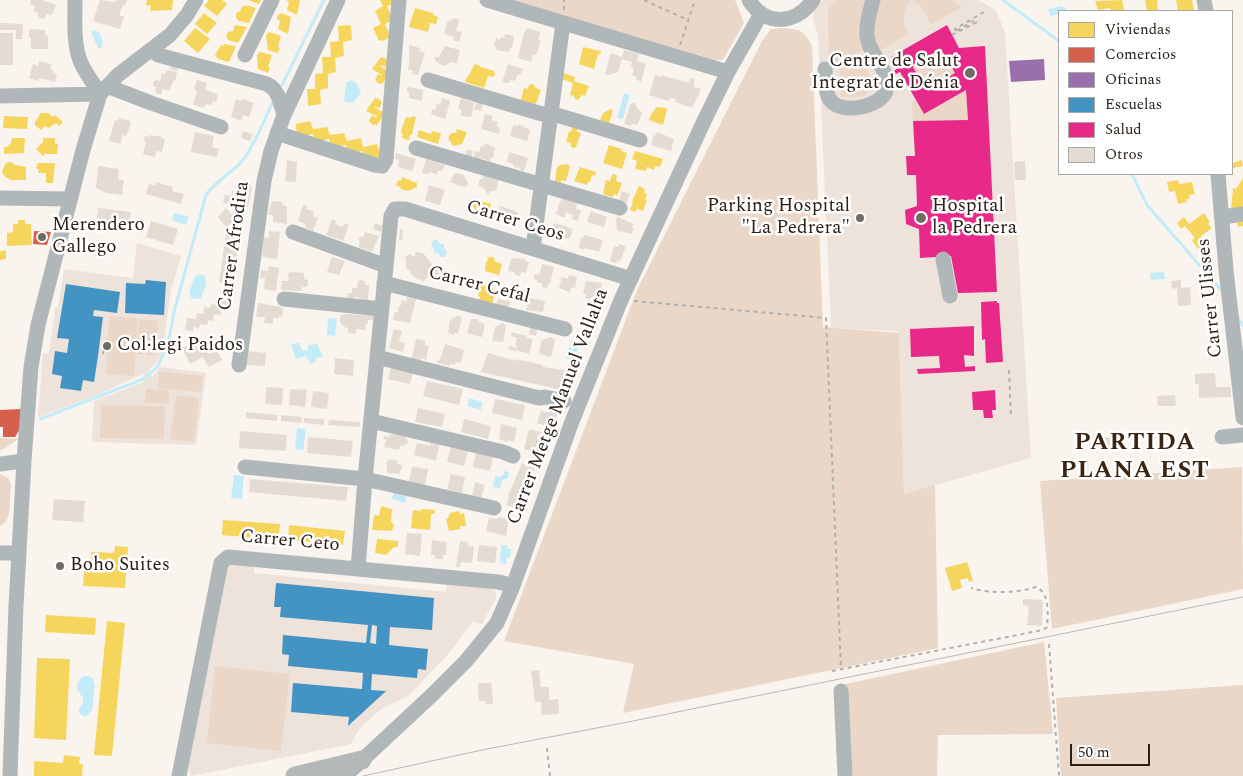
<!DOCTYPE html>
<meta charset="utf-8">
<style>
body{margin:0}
#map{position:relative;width:1243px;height:776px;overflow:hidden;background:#faf4ee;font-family:Spectral,serif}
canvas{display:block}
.legend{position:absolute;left:1058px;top:10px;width:175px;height:165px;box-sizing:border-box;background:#fff;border:1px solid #aaa6a3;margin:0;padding:6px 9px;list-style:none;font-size:15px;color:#2b2018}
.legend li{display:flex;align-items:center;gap:10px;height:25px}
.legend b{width:25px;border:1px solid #aaa6a3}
.scale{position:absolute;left:1070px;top:744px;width:80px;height:22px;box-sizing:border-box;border:2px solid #2b2018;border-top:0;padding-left:6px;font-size:15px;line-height:18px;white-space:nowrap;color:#2b2018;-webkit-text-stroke:4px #fff;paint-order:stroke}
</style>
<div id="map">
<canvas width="1243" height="776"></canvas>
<ul class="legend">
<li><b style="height:14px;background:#f6d55c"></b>Viviendas</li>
<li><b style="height:14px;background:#d6604d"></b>Comercios</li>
<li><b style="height:14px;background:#9970ab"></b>Oficinas</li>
<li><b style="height:14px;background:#4393c3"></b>Escuelas</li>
<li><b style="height:14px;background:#e7298a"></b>Salud</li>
<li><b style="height:14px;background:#e4dbd3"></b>Otros</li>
</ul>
<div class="scale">50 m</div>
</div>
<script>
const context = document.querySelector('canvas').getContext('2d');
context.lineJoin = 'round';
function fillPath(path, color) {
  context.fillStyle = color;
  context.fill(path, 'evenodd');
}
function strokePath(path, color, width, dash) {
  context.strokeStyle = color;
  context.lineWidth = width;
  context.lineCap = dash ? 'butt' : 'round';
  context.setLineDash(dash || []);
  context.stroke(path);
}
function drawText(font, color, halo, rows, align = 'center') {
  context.font = font + ' Spectral,serif';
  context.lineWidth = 5;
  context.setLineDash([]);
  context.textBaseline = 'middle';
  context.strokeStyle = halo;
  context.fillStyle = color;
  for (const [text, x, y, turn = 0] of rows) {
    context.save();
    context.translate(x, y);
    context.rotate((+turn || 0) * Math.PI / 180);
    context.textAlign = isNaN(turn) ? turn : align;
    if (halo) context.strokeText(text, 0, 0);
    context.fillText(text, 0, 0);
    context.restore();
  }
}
fillPath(new Path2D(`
 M819 0H978L996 10 1005 33 1031 458 904 494 899 333 898 331 831 328 818 36 813 17 814 9Z
 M137 243 181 256 171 290 162 354 155 364 150 369 152 378 160 367 206 373 196 445 92 442 94 401 144 382 143 374 97 395 38 417 43 353H49L55 308 58 307 64 269 133 278Z
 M231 562 254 565V573L446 592 447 584 490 588 496 592V598L482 624 472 622 450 652 416 688 406 697 381 709 359 729 351 744 191 776 188 769 226 567Z`), '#eee3da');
fillPath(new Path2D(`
 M511 0H735L744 23 724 58 722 60H715Z
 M837 0H866C863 16 856 34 864 50L858 53 873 82C872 99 853 97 841 97L839 61 829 65 828 13 829 8Z
 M878 0H911C902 10 902 22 908 34L881 50 873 34Z
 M912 0H952L962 7 931 24 921 6Z
 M782 28C800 29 804 30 812 46L823 327 899 333 904 494 935 485 938 648 623 713 634 664 504 641 637 290 762 41 771 29Z
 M941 49 955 73 926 90 912 65Z
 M966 90 968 120 913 121 912 103 916 100 924 114Z
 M109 316 138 318 134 376 106 374Z
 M139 319 158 321 156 355 137 354Z
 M159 371 203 376 201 392 157 388Z
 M146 389 169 390V404L145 403Z
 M176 395 199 398 194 442 170 439Z
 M101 405 165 406 164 439 100 438Z
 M0 438 19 439 0 451Z
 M1242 467 1243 589 1052 629 1040 481Z
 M0 474 8 478 11 484 9 514 6 522 0 526Z
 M1044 642 1053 734 938 735 937 776H849L845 684Z
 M215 666 290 674 281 751 207 743Z
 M1243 685V776H1061L1056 698Z`), '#ead7c8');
fillPath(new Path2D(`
 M1061 6 1062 7H1065L1066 11H1059V14L1050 16 1048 9Z
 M94 30 99 32 103 42 101 49 98 48 91 32Z
 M351 80 357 83 361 93 353 103 345 102C343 98 346 87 347 82Z
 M624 93 630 95 623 119 617 118Z
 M174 213 189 217 186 225 172 220Z
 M433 240H437L440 244H444V248L447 252 445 257H441L438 253H434V249L431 245Z
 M1164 272 1165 279 1151 280 1150 273Z
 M198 274 205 276 206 285 201 298 192 299 189 293 194 278Z
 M328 318 337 319 335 336 327 335Z
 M572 340 580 343 573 361 565 358Z
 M299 342 302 351 308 350V345L317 344 323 356 315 359 316 362 311 364 306 356 296 359 291 345Z
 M469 398 482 402 481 410 467 406Z
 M297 428 306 429 303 450 295 449Z
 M504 471 509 472 508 478 502 480 500 488 493 487 495 476 499 477 504 474Z
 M234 475 244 476 242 499 231 498Z
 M394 491 407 495 405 503 392 499Z
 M501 545H507V548L511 549 510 558H507L506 564 500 563Z
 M83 676H89L93 679 95 684 92 711 85 717 79 713V708L83 703V698L77 689V683Z`), '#c3ecf8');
fillPath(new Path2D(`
 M147 0H173L172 10 150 11 151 6 146 5Z
 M209 0H222L227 4 217 16 204 6Z
 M248 0H261L259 4Z
 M286 0H300L297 15 287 10 289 2Z
 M380 0H394L396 3 387 6 393 20 385 24 391 37 383 41 382 40 379 41 373 28 381 24 375 11 383 6Z
 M1122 0 1124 10 1119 11H1111L1110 8 1098 10 1095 1Z
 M1145 0H1157L1158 11H1147Z
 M1176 0H1192L1194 10 1178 11Z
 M245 5 256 8 249 23 239 21 236 18V13L240 11 242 6 244 7Z
 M415 8 433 13V15L438 17 436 24 430 23 428 32 409 27Z
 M204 13 217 23 207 34 195 24Z
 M281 13 291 17 288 34 278 29 280 21 277 19V16Z
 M235 25 247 27 238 43 228 40 226 37 228 32 233 31Z
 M347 25 351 26 352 40 343 42 344 56 335 58 336 72 328 74V88L320 90 321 104 308 106 307 89H315V74L323 73 322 57H331L330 42 339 41 338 26Z
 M195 28 210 39 198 53 184 41Z
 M269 32 281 36 278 47 280 48 278 53 268 50 266 35Z
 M224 44 236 46 229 62 218 59 215 55 221 45 224 46Z
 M583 47 601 51 600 55 598 54 594 69 579 64Z
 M260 52 272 55 268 67 270 68 268 73 258 69 257 55Z
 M381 57 387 59 386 60 388 61 385 67 381 65 380 66 391 72 382 84 380 83 379 84 375 80 378 74 382 76V75L372 69Z
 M476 64 481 67 494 71 495 74 493 77 488 76 484 88 465 82 468 75H469L474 65Z
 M563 73 575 77 574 81 589 86 585 96 582 95 578 100 575 99 574 96 570 95 573 83 562 79Z
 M533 84 536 88 541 90 536 104 521 100 524 88 528 89 529 85Z
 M375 98 377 99 378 98 382 102 379 109 375 106V108L385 113 377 125 375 124 374 126 369 121 372 115 376 118 377 116 366 111Z
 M657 107 665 108 667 110 663 125 649 120 652 113Z
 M611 109 613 110 609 123 600 120 603 113Z
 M41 113H48L53 117 55 115 63 122 59 126 56 123 49 128 45 126 41 130 35 125V122Z
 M4 116 28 117 27 129 3 128Z
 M411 116 416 117 412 134 409 136 410 140H407L401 137 403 136 401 131 406 117 411 118Z
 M310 121 313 129 327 127 330 135 344 133 347 141 361 138 363 147 377 144 381 157 364 160 363 151 348 154 346 145 331 148 329 139 314 142 313 134 297 137 296 124Z
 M572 127 577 129V132L581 133 576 147 574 148 571 147V143L566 142 569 131 571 132Z
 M457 129 467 132 462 144 453 146 448 138 451 133H456Z
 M419 130 431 134 432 131 441 133 438 144 417 137Z
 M12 138H25L24 153 4 154V147H7L11 143Z
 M43 138H55V144H58L57 154H45L43 156 36 149 43 142Z
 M609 145 622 149 621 151 627 153 622 169 603 163Z
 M635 151 663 159 660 167 655 166 654 170 647 167 646 171 635 169 637 161 632 159Z
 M1242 160 1243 166 1233 168 1232 163Z
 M11 162 15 165 26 167V180H11L4 176 2 171 6 163Z
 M38 163H55L53 183H46V173H38L39 170 36 168Z
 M568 164 570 167 566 181 561 180V183L555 181 557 167 560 165Z
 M580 167 596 172 595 176 592 175 590 182H588L587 185 574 181Z
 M614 174 617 176 616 181 622 183 617 196 614 194 613 197 609 196 603 194 606 180 610 181 612 175Z
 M402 177 417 183V187L408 191 400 189 401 187 396 186 398 180 401 181Z
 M1243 178V208L1231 210 1233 188 1236 189Z
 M1178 180 1179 184 1192 182 1195 194 1189 195 1190 199H1186L1187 202 1178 204 1175 191 1169 192 1167 182Z
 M639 186 645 189 644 193 647 194 645 199 647 200 643 211 637 209 635 212 630 210 633 202 632 201Z
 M474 199 491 204 489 214 475 210 471 203Z
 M1204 213 1210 222 1208 224 1212 228 1201 236 1206 243 1198 249 1192 240 1195 238 1185 226 1181 229 1177 223 1184 217 1189 224Z
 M18 220H25V224H31L32 245 7 246V233L13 232V224H18Z
 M1243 221V226L1238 227 1237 222Z
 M6 250V259L0 260V251Z
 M487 257H493L495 259 494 261 502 264 499 275 485 271 486 263 488 259Z
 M484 285 493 288 494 297 492 304 479 300 480 296 478 295 480 287Z
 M381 506 392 509 391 521 394 525 392 531 372 530 374 515 379 516Z
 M422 509 435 510 434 514H431L430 530 411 528 413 510 422 511Z
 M459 511 460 514 464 513 466 526H460L461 529 449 531 446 519 448 518 450 513Z
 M223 520 280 524 278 540 222 535Z
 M289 525 345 531 343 545 288 540Z
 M377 539 398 541V547H394L386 555 375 553Z
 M115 546 128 547 125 588 83 586 84 569H90L91 552 114 553Z
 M967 562 973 580 969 582 968 578 960 580 962 588 952 591 945 568Z
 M46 615 96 618 95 635 45 632Z
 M107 621 125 623 112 756 94 755Z
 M37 658 70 659 66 740 34 738Z
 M64 755 80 757 79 764H83L82 776H34V761L63 763Z`), '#f6d55c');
fillPath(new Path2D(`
 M34 231 51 232 47 245 33 244Z
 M21 409 20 429 15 437H3V427H0V410Z`), '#d6604d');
fillPath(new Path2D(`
 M1044 59 1045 80 1011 82 1009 61Z`), '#9970ab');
fillPath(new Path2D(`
 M146 280 166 282 164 315 125 313 126 283 145 284Z
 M66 284 120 292 117 313 94 310 93 316 103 317 98 356 94 382 83 380 81 391 60 388 62 376 52 374 55 351 67 353 69 339 57 338Z
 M276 583 434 598 432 630 390 627 389 645 428 649 426 670 418 669 417 678 372 674 371 690 386 691 348 726 349 717 291 712 293 683 362 689 363 673 288 666 289 655 282 654 283 635 366 643 368 625 280 617 281 607H274ZM372 625 377 626 376 644 370 643Z`), '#4393c3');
fillPath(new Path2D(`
 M947 25 959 48 985 46 997 292 958 293 951 256 920 258 919 229 906 224 905 210 917 206 916 175H907L906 156H915L913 121 968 120 966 90 924 114 900 72 896 74 893 73 894 71 898 68 891 57ZM941 49 955 73 926 90 912 65Z
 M997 301V303H999L1003 361 1002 362 986 363 985 339 982 340 981 302Z
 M974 326V356L964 355 965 367 975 366V371L918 374 917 369 940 368 939 356 911 357 910 329Z
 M995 390 996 410H992L993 418H984L983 410H973L972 392Z`), '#e7298a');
strokePath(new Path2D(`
 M1003 0 1059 41
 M282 85 324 0
 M1132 174 1147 205 1222 291
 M1237 316 1243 326
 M40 419 136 382 147 377 157 367 168 345 174 312 206 195C216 180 232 174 243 160 256 143 264 119 274 100`), '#c3ecf8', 3);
fillPath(new Path2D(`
 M31 0H42L56 5 52 15 47 14 44 19 39 18 37 12 33 11 35 6 30 4Z
 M100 0 116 2V0H127L125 5H123L119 15 124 17 120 29 93 21Z
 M455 18 459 20 456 31 462 32 459 42 453 40 454 37 444 34 447 22Z
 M0 23 23 24 22 39H16V30H0Z
 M527 28 540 32 538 39 541 40 536 55H533L531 62 518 58 524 32H525Z
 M29 29 45 30V36L48 35V49H31V38L29 37Z
 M0 33H13V65H0Z
 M505 34 514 36 512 48H510L509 52 496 50 497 47 494 46 496 38 500 40 501 37 504 38Z
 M409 45 420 48 419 51 425 52 418 75 412 74 413 71 408 69 410 60 409 59Z
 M445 46 460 50 457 63 451 62 444 66 436 62 434 57H439Z
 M624 50 639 54 637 61 646 64 641 82 636 79V76L632 75 634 69 631 67 632 62 622 59 618 72 609 75 605 74 611 53 622 57Z
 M39 61 51 64 50 69 53 70V72L57 74 55 82 39 78 38 81 29 78 33 64 38 66Z
 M172 64 179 66 177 71 170 69Z
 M508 64 523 69 521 74 517 75 515 81 511 80 509 83H505L502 82Z
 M166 70 177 72 175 81 174 80 169 91 163 89 161 95 155 92 156 87 153 86V82L156 80 160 81 162 73 165 74Z
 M655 75 661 77V75L689 83 690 78 694 79V87L701 89 692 108 675 102 676 99 670 98 669 101 649 95Z
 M197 80 207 83 205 89 218 95 216 102 213 101 212 105 206 104 204 108 193 105 197 92 194 88Z
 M408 87 423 90 422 101 409 98V93L406 90Z
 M442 98 450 101 445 119 431 114 432 110 436 109 437 104 440 105Z
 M461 98 474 103 471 117 461 116V109L458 108Z
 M236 99 241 101 242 99 254 103 249 117 243 115 241 121 231 117Z
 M477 101 484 103 481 111 474 109Z
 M632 103H635L637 108 642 113 637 125 632 124 631 126 624 124 630 105Z
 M485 114 492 116V120L498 122 497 125 500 129 499 134 481 129Z
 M119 118 130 121 131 124 126 136 122 135 121 144 109 141 115 120 118 121Z
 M519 124 530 130 527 141 510 136 513 125 518 126Z
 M243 131 253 134 250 141 241 138Z
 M195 132 214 136 212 147 219 149 217 157 191 152Z
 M657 132 674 139 671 151 651 145 654 135H656Z
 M150 135 162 137 161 138 165 139 162 152 156 151 155 157 143 154 146 142H144L145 136 150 137Z
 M485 143 495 148 493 158H491L490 162 481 158 479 162 473 160 475 151 479 152 481 146 484 147Z
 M467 149 473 151 471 159 464 157Z
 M509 152 528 158 524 171H521L520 168 516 167V169L513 164 507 162Z
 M396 153 416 159 412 171 398 167 399 160 395 159Z
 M426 159 445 165 444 168 441 171H438L437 175 430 172 428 174 422 173Z
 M287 160 297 162 296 182 285 181Z
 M1025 161 1026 180H1015L1014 162Z
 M98 166 119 169 118 179 124 180 122 195 106 193 96 188Z
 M455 173 464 175 468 184 466 187 456 185V184L450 182Z
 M484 176 498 180 497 189 494 191H491L488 195 483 187 478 186 480 179H482Z
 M243 180 251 183V188H252L248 207 223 203 225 195 231 196 232 191 237 192 238 185 240 186Z
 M156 182 173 187 172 191 184 194 181 204 146 194 149 184 155 186Z
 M429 185 445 190 440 205 425 201Z
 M622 191 630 194 627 202 619 200Z
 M562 199 577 203 576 209 581 210 578 221 572 219 573 215 565 212V217H562L555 213 558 211V207Z
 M272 201 283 202 282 205 287 206V224L273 222V215H268Z
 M303 205 307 206 306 209 314 212 313 216 318 218 313 231 305 227 306 224 298 221Z
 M500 206 518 212V216L515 217 512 226 508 225 509 223 506 222 507 220 497 215Z
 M98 208 131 212 129 229 96 225Z
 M226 208 231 214 236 211 245 219 238 228 231 223 226 227 218 217Z
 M591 211 607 217 604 227 587 222Z
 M618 217 633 224 632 228 634 229 631 234 621 231 620 232 617 230 616 220Z
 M332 219 336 221 335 224 343 227 344 223 349 225 343 241 326 235Z
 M151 221 178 229 173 245 146 237Z
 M375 223 383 226 381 232 373 229Z
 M555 223 573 229 570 239 556 237 552 227Z
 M400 230H403L402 241 399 240Z
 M269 231 280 232 277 259 262 257 264 237 269 238Z
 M365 232 379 236 372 252 358 247 360 243 358 238 364 236Z
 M234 233 239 238 233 283 226 286 219 282 226 234Z
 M584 235 603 240 599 252 585 248 584 250 579 248 581 238 583 239Z
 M619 244 626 246 621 259 616 263 610 261 614 246 618 247Z
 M417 252 423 253 432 264 433 269 431 272 432 274 422 282 420 279 418 280 410 273 411 272 406 268V259L404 258 409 254 415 257V253Z
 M332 257 345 261 339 275 327 272Z
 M513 258 525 259V261L529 262 526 273 521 272 520 276H517L514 272 508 271 511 259H513Z
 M542 264 554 267 550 284H548L547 288 542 287 543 284 537 282V280L534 279 535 274 538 275 540 273Z
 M269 266 279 268 276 291 264 289 265 278H260L261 270 268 271Z
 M436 269H441L446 273V278L443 282 433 271Z
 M293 272 304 273V279L308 280V285L306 287H302L301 291 281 290 282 281H289L288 273Z
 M569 275 577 277 575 288 572 287 569 293 567 291 559 288 562 277 568 279Z
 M361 279 365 282V285H369L368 300 354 297 353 302H346L348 293H352V288H357L358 282Z
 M1181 280V288L1190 287 1191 305 1178 306 1177 288 1172 289 1171 281Z
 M586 281 602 283 601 288 604 289 601 301 585 298 586 294H583Z
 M407 297 416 299 410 323 393 320 395 312 398 313V306L400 307 402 300 406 302Z
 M529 298 545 301 543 312 526 310Z
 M219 299 229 301 228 311 222 310 221 315 214 314 213 321 208 320 207 325 200 324 199 328 193 327V331L185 330 187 318 196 319 197 313 203 314 204 307 210 308 211 304 218 305Z
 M498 299 510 301 508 308 496 305Z
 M258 303 281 307 283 310V315L278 318H273V324L264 323 265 317H256Z
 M366 311 374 312 373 320H368V324H366L365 330 356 329V334L348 333V328L344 327 340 322V317L343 314 366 315Z
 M457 316H460L462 319 458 333H454V335L448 333 450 320Z
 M471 319H477L480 322 485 324 482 337 467 333Z
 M503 323 506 326 503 342 492 341 495 327Z
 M531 323 538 325 536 336 529 334Z
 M394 329 402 331 399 342 405 343 403 352 389 348Z
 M512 332 527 336V338L533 339 529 354 516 350 517 346 515 345 517 338 511 336Z
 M550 337 553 338 555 340 551 357 539 354 541 341Z
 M416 339 423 340 425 341V345L429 346 426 360 421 358 420 363 411 361Z
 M194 342 198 349 205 346 209 354 217 350 222 360 209 367 203 357 190 364 182 348Z
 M445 344 464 350 461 363 456 362 455 365 450 364V366L437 363 438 360H440Z
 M509 346 516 348 515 351 508 349Z
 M247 351 266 353 265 366 246 365Z
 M488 353 516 361V359L543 365V367L570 371 566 391 481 372Z
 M335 358 354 360 353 376 334 374Z
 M391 367 413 373 410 384 388 379Z
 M1215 373 1216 387H1231V397L1199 398V384H1195V374Z
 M427 381 463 389 459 405 423 396Z
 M266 387 283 388 282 405 265 404Z
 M290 389 307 390 305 407 289 405Z
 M313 391 329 393 327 409 311 407Z
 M1175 395 1176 406H1158L1157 396Z
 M495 399 525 405 522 420 492 413Z
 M551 407 559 409 553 428 537 423 541 411 546 412 547 408Z
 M418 408 445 414 442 427 415 422Z
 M246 412 277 415V421L246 418Z
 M281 415 302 417 301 423 281 421Z
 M304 418 324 419V425L304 423Z
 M464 419 491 426 488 439 461 432Z
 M329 420 360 422V427L328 425Z
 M501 424 517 428 514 442 508 440V442L499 439Z
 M529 429 545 433 541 453 524 449Z
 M240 431 287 435 286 451 239 448Z
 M390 434 403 435 408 441 407 444 400 446 399 450 384 447 386 440 383 439 384 436 389 437Z
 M308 437 353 441 351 457 307 453Z
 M1115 437 1116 450 1102 451 1101 438Z
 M417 443 430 446V443L439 445 436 461 414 455Z
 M451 447 468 451 464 466 447 462Z
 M476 453 493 457 490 471 473 467Z
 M389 459 398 461 397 464 403 465 399 474 393 473 392 474 387 472V466L386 463Z
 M522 463 535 469 531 477 520 510 506 505 509 497 508 496Z
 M412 467 428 469 425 485 409 482Z
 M451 474 465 477 462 493 447 489Z
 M250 479 348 487 346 501 249 492Z
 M475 482 485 485 481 499 472 497Z
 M54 499 85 501 83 522 52 520Z
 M498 517 509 519 506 536 486 531 489 518 497 519Z
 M407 533 422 534 420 556 405 554Z
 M432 540 447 542 446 555H443V559H435V555H431Z
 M460 541 468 542V546L474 547 472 563 461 562 460 567H456Z
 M479 545 497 547 495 563 477 561Z
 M1023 599 1043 600 1042 626 1027 625 1029 606 1023 605Z
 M539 670 541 687H549V700L558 699 559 714 542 715 541 702H535L531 671Z
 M478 683H491L493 704H485V701H479Z`), '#e4dbd3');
strokePath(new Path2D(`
 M644 0 688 20
 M564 10V0
 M956 31 955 29 984 12
 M952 35 977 22 975 20 956 31
 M680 45 695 0
 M634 301 826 318 841 669
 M103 354 105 341
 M1009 370 1011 417
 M1049 644 1059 776
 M832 671 1043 630 1047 627C1048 613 1050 593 1036 587 1017 593 990 594 971 588
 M547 748 550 776`), '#afb1b1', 2, [4, 4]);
strokePath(new Path2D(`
 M75 0C75 21 73 44 81 63 86 74 94 84 100 94
 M487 0 728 72
 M749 0C765 27 796 25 813 0
 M1204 0 1206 11
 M151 50 158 55 267 84C279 90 280 103 284 115
 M245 55 272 0
 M825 69C826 78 824 95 832 102 844 114 880 107 886 91 892 70 867 54 867 34 866 23 870 11 873 0
 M428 80 542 114 550 113 640 140
 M107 86 151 103 221 127
 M0 96 100 94
 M277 133 375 165 382 166 386 160 399 0
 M416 148 620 208
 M1218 174 1226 270 1243 418
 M0 198 70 199
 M1223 217 1243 214
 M293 232 386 266
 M533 248 563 23
 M943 259 950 296
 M384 283 565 329
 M284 299 382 309
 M377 357 539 398 545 397 564 401
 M239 365 264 181 271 151 284 115 338 0
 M371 421 503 452 513 456
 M1222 437 1243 435
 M0 464 24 461
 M245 467 365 479 494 508
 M0 553H19
 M358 569 365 479 391 216 395 209H405L631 279
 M841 691 845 776
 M10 776 16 606 24 461 31 367 38 325 83 150 100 94 118 75 170 35 187 15 196 0
 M179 776 221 563 228 557 499 582 513 586
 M345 776 431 696 466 661 497 623 513 586 571 424 621 300 704 121 728 72 761 14`), '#b0b7b8', 15);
strokePath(new Path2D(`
 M295 776 362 760`), '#b3b8b8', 19);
strokePath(new Path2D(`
 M363 776 482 750 628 722 1243 597`), '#b7b8b7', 1);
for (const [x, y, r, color] of [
 [970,73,6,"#736a63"],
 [860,218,5,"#736a63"],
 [921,218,6,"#736a63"],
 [42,237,5,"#736a63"],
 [107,346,5,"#736a63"],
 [60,566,5,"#736a63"]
]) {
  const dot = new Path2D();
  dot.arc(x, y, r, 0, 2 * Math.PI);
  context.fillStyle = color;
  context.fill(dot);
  strokePath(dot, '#fff', 2);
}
drawText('19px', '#2b2018', '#fff', [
 ["Centre de Salut",959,62,"right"],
 ["Integrat de Dénia",959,84,"right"],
 ["Parking Hospital",850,207,"right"],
 ["\"La Pedrera\"",850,229,"right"],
 ["Hospital",932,207],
 ["la Pedrera",932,229],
 ["Merendero",52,226],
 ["Gallego",52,248],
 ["Col·legi Paidos",117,346],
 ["Boho Suites",70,566]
], 'left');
drawText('19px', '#2b2018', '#fff', [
 ["Carrer Ceos",515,222,17],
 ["Carrer Afrodita",235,246,-82],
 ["Carrer Cefal",479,286,14],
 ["Carrer Ulisses",1211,298,-96],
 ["Carrer Metge Manuel Vallalta",559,407,-69],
 ["Carrer Ceto",290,542,5]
]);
context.letterSpacing = '1px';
drawText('bold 24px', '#3b2511', '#fff', [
 ["PARTIDA",1135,444],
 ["PLANA EST",1135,472]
]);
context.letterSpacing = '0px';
</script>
